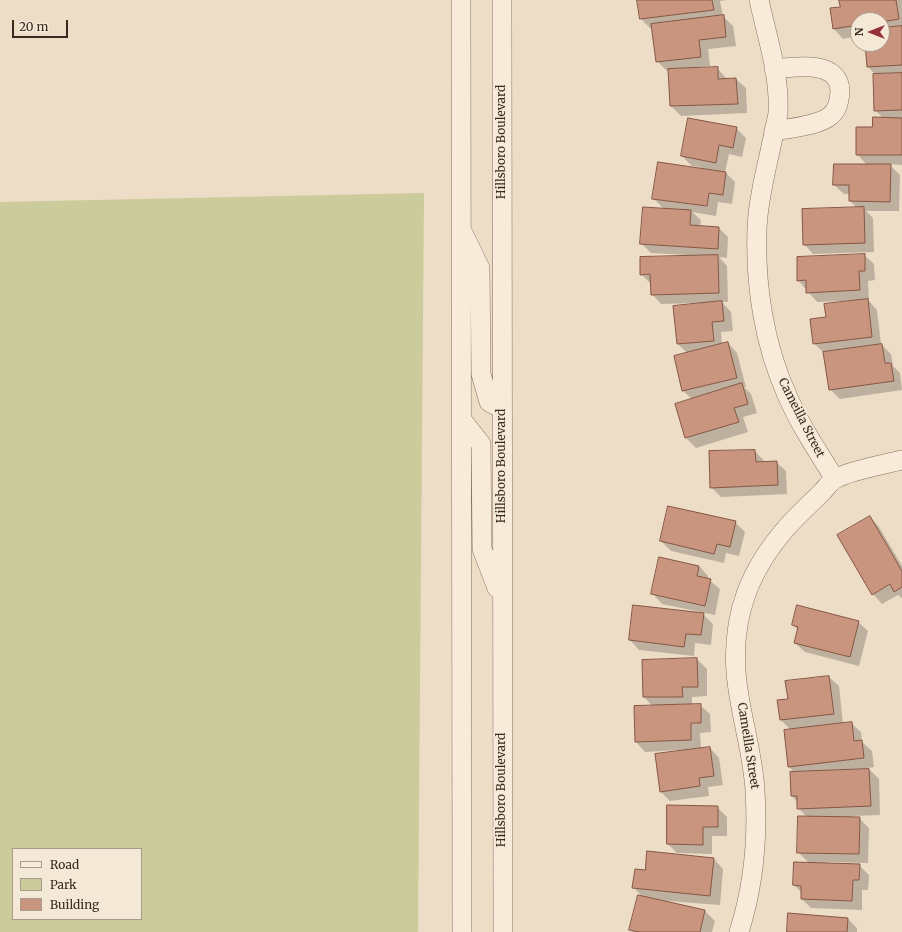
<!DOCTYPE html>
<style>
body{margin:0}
#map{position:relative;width:902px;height:932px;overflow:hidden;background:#edddc7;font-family:Merriweather,serif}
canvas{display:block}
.legend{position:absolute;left:12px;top:848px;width:130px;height:72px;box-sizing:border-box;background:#f4e8d6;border:1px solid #a99c8d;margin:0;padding:5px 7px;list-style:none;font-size:12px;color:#392920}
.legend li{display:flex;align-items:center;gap:8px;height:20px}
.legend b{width:20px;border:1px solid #a99c8d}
.north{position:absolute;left:850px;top:12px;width:40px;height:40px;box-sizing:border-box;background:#f4e8d6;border:1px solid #a99c8d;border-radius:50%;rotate:270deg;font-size:11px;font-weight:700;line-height:16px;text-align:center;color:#392920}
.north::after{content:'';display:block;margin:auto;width:14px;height:18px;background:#942f3c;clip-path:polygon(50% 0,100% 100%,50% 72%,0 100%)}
.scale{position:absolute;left:12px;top:20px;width:56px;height:18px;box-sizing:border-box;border:2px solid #392920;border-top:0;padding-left:5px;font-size:12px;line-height:14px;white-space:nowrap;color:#392920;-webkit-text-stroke:3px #f4e8d6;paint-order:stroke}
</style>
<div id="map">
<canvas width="902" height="932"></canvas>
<ul class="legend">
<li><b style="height:5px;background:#f8ebda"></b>Road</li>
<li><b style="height:11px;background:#cbcb9b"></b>Park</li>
<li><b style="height:11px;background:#c9957f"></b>Building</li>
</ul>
<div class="north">N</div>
<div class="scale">20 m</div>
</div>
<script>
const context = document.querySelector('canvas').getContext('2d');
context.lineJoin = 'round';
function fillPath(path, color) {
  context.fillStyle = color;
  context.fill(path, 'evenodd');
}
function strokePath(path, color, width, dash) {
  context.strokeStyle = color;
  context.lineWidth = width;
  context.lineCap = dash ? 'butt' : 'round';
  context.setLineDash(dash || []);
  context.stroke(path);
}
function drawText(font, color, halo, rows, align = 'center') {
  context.font = font + ' Merriweather,serif';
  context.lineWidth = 3.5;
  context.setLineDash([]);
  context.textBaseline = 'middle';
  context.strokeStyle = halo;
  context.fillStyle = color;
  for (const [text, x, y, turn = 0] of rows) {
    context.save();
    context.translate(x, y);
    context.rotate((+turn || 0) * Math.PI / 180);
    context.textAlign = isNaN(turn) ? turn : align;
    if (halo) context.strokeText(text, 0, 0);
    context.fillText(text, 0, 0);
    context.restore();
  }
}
fillPath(new Path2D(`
 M424 193 418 932H0V202ZM13 849H141V919H13Z`), '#cbcb9b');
fillPath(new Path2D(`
 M638 0H727L720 1 723 16 733 26 736 46 708 49 710 66 698 67V69L717 68 727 79H736L746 88 747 113 681 116 671 106 670 71H667L657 61 653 28H650L641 19Z
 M840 0H902V165L889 164 900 175 899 211H866L873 218 874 252 813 254 804 244 857 208 850 201V194H844L834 185 867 165 857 154 873 128 884 119 875 110 876 75 868 67 866 44H882V20H858V36L843 39 834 29 842 7Z
 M736 128 746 138 742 157 729 154 725 172 735 182 732 204 718 202 716 216 692 212 701 220 700 226 718 227 728 237 727 258 719 257 727 266 728 302H722L731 312 733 331 721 332 722 344 728 343 737 353 746 387H744L751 394 757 413 743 417 748 432 696 448 686 438 676 404 692 399 683 391 687 353 678 344 674 307 698 305V303L661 304 652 294 651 284 641 274 687 257V255L651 253 641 243 664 209 653 198 699 169 700 167 692 166 682 156Z
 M864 255 874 264 875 280 868 281 869 301 877 310 881 344 891 354 893 366 900 373 902 390 840 399 830 389 824 353 814 343 827 317 847 301 817 302 798 280Z
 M755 451 765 462H776L786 471 787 494 721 497 711 487 710 452Z
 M870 517 879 527 902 566V598L898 595 882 604 873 594Z
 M735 522 745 532 739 556 726 553 724 563 671 551 661 541Z
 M699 566 708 576V579L720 589 715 615 662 604 653 594Z
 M703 614 713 624 711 645 695 643 694 656 639 650 630 640Z
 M858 622 868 631 859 666 805 652 795 643 798 630 793 625Z
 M697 659 707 669V696L692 697V705H700L710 714 711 732 700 733 701 749 710 748 719 758 723 785 708 787 709 796 670 801 660 791 679 750 645 752 636 742 653 707 644 697 643 661Z
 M829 677 839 686 843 724 851 723 861 732 862 742 872 751 874 767 868 768 879 779 880 815 852 816V818H859L869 828 868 863 826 862V864L859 865 869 875 868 890H862V910L811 908 802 899V893L794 885 810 864 798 852 807 817 798 808V803L792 796 795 773 789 767 791 730 781 720 779 701 789 700Z
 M717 807 727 817V836H712V854L677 853 668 844Z
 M714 859 723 869 720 905 655 900 705 911 715 921 712 932H633L630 929 643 897 633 887 646 871Z
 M848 919 857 928V932H788Z`), '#0003');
const building = new Path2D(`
 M637 0H712L714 10 640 19Z
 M839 0H896L899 19 882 22V20H858V25L833 29 830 8 840 7Z
 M724 15 726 37 699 40 701 57 656 62 651 24Z
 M902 26V65L867 67 865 44H882V28Z
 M718 67V79L736 78 738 104 670 106 668 69Z
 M902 73V110L874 111 873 74Z
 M873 117 902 118V155H856V127H872Z
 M688 118 737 127 733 148 719 145 716 163 681 156Z
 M658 162 726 172 723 195 709 193 707 206 652 199Z
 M834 164H891L890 202 849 201V185H833Z
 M643 207 691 210 690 225 719 227 718 249 640 244Z
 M864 207 865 243 803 245 802 209Z
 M865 254V271H859L860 290 806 293V280L797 281V257Z
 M718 255 719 293 651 295 650 274 640 275V257Z
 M868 299 872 337 813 344 810 319 826 317 824 304Z
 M722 301 724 321 712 322 714 341 677 344 673 306Z
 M728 342 737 378 682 391 674 356Z
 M882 344 885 363H891L894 381 829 390 823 352Z
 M742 383 748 404 734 408 739 422 685 438 675 404Z
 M755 450 756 462 777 461 778 485 710 488 709 451Z
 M668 506 736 521 730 547 717 544 714 554 660 541Z
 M870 516 902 571V587L894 592 890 584 872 595 837 535Z
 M659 557 699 566 697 576 711 579 705 606 651 594Z
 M633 605 704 613 701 635 686 634 684 647 629 640Z
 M797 605 859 621 850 657 794 643 798 627 792 625Z
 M697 658 698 687H682L683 697H643L642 660Z
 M829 676 834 714 780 720 777 700 788 699 785 681Z
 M701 704V723H691V740L635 742 634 706Z
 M852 722 854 741 862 740 864 758 788 767 784 730Z
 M710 747 714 776 699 778 700 786 660 792 655 754Z
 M869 769 871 806 797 809V796H791L790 772Z
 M667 805 718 806V827H703V845L667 844Z
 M798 816 860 817 859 854 797 853Z
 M647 851 714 858 710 896 632 888 635 869 645 870Z
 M794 862 860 864 859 880H853L852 901 801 899V886L793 885Z
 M638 895 705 910 700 932H640L629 930Z
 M788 913 848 918 847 932H787Z`);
fillPath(building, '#c9957f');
strokePath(building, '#865644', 1);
const minor = new Path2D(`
 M461 0 462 932
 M502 0 503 932
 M759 0C767 37 780 75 778 113 777 121 774 129 773 137 767 167 758 198 757 229 755 285 764 344 787 395 800 425 818 452 835 479
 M774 69C794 67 840 59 840 92 839 101 838 110 830 116 818 126 789 128 774 131
 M463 233 480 268 481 374 489 402 502 409
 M462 420 481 444 482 549 497 588
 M739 932C753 888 758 838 755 791 753 751 739 712 736 672 732 614 750 569 788 526 799 514 811 503 822 492 826 488 830 482 835 479 848 471 886 464 902 460`);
strokePath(minor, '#886f5d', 20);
strokePath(minor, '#f8ebda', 19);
drawText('12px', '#392920', '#f4e8d6', [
 ["Hillsboro Boulevard",502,142,-90],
 ["Cameilla Street",801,418,63],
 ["Hillsboro Boulevard",502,466,-90],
 ["Cameilla Street",748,746,81],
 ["Hillsboro Boulevard",502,790,-90]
]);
</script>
